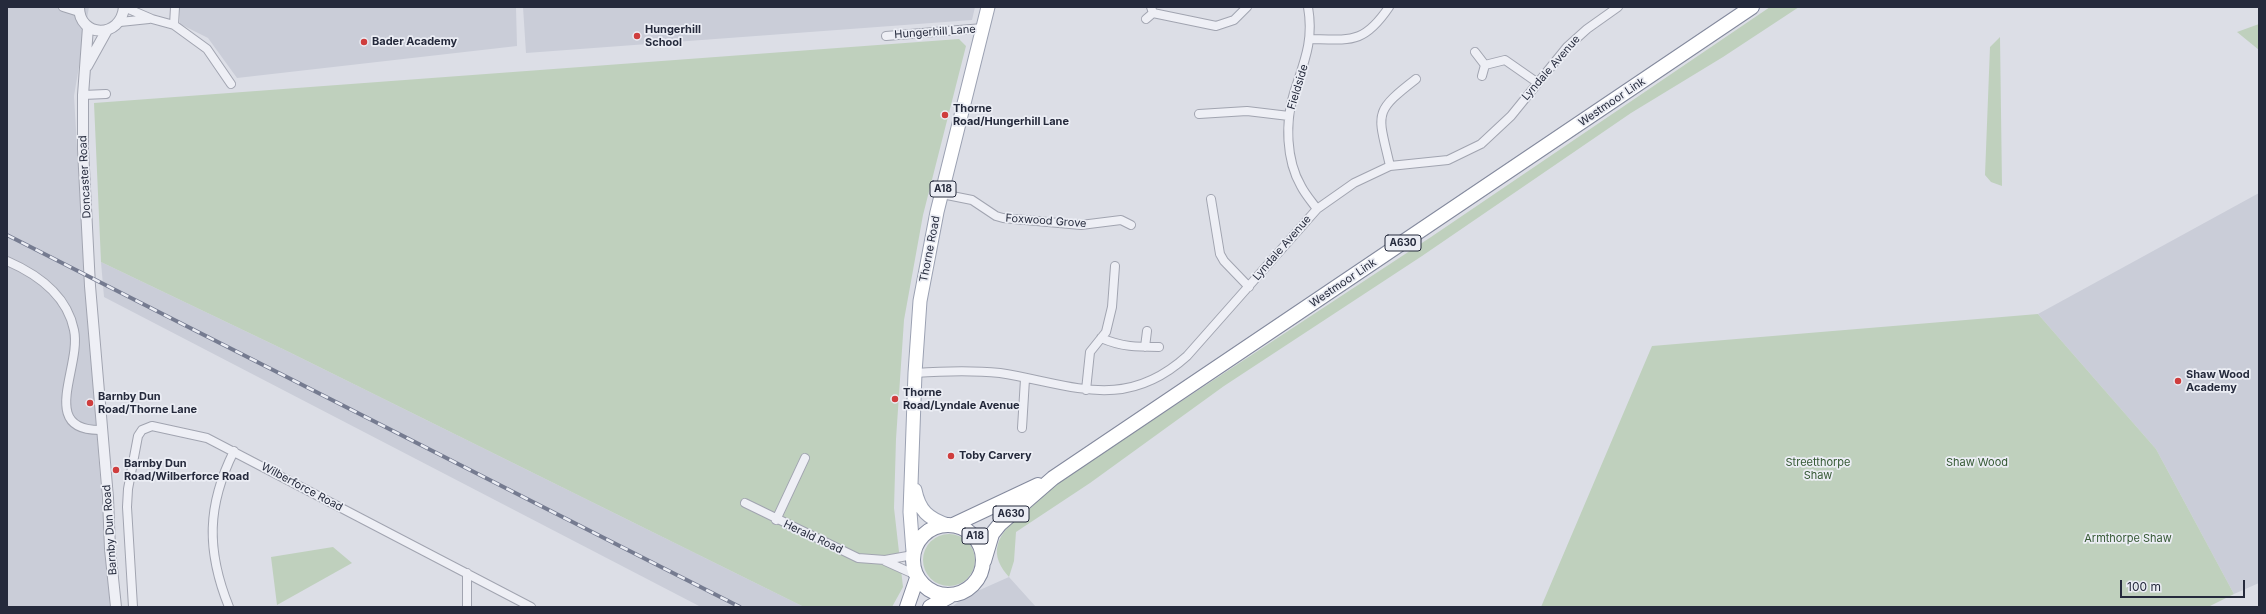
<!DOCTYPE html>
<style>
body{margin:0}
#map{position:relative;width:2266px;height:614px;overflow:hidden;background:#dcdee6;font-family:Inter,sans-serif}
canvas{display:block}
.frame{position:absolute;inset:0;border:8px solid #252a3c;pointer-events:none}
.scale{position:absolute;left:2120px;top:580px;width:125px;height:18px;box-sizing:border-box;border:2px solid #252a3c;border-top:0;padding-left:5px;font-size:12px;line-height:14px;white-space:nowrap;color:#252a3c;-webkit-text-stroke:3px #ebedf4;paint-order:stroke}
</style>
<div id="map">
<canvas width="2266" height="614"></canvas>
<div class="frame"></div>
<div class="scale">100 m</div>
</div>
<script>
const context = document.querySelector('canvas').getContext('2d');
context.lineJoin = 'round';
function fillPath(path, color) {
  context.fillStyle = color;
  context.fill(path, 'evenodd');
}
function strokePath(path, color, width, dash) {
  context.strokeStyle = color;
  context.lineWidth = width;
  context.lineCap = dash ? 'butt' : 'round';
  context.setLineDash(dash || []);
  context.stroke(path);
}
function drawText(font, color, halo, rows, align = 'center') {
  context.font = font + ' Inter,sans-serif';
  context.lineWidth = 3.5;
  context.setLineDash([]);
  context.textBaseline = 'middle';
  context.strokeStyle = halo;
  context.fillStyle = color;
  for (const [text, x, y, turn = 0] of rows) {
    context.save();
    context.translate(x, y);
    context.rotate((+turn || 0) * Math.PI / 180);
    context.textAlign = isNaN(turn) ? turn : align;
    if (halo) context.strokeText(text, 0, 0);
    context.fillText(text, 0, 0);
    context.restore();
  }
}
fillPath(new Path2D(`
 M7 7H89L74 96 83 252 110 607H7Z
 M180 7H516L517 46 237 78 208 38 180 24Z
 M523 7H975L972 20 526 53Z
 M2259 193V583L2234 594 2156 449 2038 314Z
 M101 262 289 352 804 607H701L104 297Z
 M1009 577 1036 607H952L964 597Z`), '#cacdd8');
fillPath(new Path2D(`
 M1770 7H1799L1723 57 1631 113 1422 256 1224 386 1090 483 1016 532 1014 561 1009 577C1001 568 994 557 998 544 1004 523 1043 495 1060 481L1431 237Z
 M2259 24V50L2237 32Z
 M2000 37 2002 186 1991 182 1985 175 1990 47Z
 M959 39 966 46 923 215 904 320 896 439 894 508 903 587 892 607H804L289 352 101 262 94 103Z
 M2038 314 2156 449 2234 594 2208 607H1541L1652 346Z
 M923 560a26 26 0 1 1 52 0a26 26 0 1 1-52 0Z
 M333 547 352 563 277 605 271 557Z`), '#bfd0bd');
const minor = new Path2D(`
 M63 7 79 12
 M124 7 152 19 174 25 207 49 231 84
 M1308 7C1314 41 1304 62 1294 93 1285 122 1286 160 1301 186 1305 194 1312 202 1317 209
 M1153 13 1216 26 1234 20 1247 7
 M1146 19 1153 13 1151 7
 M120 22 149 19
 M174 25 175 7
 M886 36 983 28
 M1310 39C1351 40 1364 44 1389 7
 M1475 52 1485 65 1482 76
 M1485 65 1505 60 1538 83
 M83 95 106 94
 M1199 114 1247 111 1289 116
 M1390 166C1378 113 1372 113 1416 79
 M942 194 972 200 996 216 1003 218 1081 225 1121 220 1131 225
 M1211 199 1220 254 1224 261 1249 287
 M7 261C37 274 67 295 74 330 82 367 37 432 102 430
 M1101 338C1122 347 1137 347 1159 347
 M1145 347 1147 331
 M915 373C943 371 972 370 1000 373 1071 384 1124 413 1187 356L1317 209 1354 183 1390 166 1448 160 1481 144 1511 116 1567 47 1587 29 1618 7
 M1086 390 1090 352 1106 332 1112 307 1115 266
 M1022 428 1025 379
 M745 503 858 558 885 560 913 555
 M776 520 805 458
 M885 561 916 575
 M467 573V607
 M133 607 127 507 128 489 138 436 142 430 152 426 207 438 531 607
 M229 607C206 550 207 505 234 451`);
const tertiary = new Path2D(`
 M79 7C79 38 121 39 124 7
 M88 27 83 95V149L90 286 108 498 110 549 116 607
 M87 66 107 30`);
const primary = new Path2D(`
 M915 490C919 510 928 519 948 525
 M913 552 910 512 915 373 920 301 937 212 988 7`);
const trunk = new Path2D(`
 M913 560a35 35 0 1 1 70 0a35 35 0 1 1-70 0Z
 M953 525 1038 485
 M984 561 992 534 1000 524 1053 478 1752 7
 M907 607 917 578
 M930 607 950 596`);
strokePath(minor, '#a1a4b0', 10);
strokePath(tertiary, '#a1a4b0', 12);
strokePath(primary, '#9ba1b2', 15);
strokePath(trunk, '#83899d', 16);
strokePath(minor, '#eeeff5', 8);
strokePath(tertiary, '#eeeff5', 10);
strokePath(primary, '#fff', 13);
strokePath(trunk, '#fff', 14);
const rail = new Path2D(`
 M7 235 740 607`);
strokePath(rail, '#757b90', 4);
strokePath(rail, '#ebedf4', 2.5, [8]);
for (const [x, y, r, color] of [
 [637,36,4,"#cf3d3d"],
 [364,42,4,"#cf3d3d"],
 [945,115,4,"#cf3d3d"],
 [2178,381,4,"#cf3d3d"],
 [895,399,4,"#cf3d3d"],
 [90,403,4,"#cf3d3d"],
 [951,456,4,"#cf3d3d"],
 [116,470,4,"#cf3d3d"]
]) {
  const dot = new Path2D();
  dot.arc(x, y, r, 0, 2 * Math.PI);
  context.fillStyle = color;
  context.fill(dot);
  strokePath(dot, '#ebedf4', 1.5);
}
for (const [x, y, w] of [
 [943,189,26],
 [1403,243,36],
 [1011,514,36],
 [975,536,26]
]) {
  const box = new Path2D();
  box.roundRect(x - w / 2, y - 8, w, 16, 3);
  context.fillStyle = '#ebedf4';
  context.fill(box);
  strokePath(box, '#252a3c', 1);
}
drawText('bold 10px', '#252a3c', null, [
 ["A18",943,189],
 ["A630",1403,243],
 ["A630",1011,514],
 ["A18",975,536]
]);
drawText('bold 11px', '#252a3c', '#ebedf4', [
 ["Hungerhill",645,30],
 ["School",645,43],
 ["Bader Academy",372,42],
 ["Thorne",953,109],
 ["Road/Hungerhill Lane",953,122],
 ["Shaw Wood",2186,375],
 ["Academy",2186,388],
 ["Thorne",903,393],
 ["Road/Lyndale Avenue",903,406],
 ["Barnby Dun",98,397],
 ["Road/Thorne Lane",98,410],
 ["Toby Carvery",959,456],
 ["Barnby Dun",124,464],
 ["Road/Wilberforce Road",124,477]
], 'left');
drawText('11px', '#252a3c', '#ebedf4', [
 ["Hungerhill Lane",935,32,-4],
 ["Lyndale Avenue",1551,68,-49],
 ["Fieldside",1298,87,-73],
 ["Westmoor Link",1612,102,-34],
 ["Doncaster Road",85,177,-93],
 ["Foxwood Grove",1046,221,4],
 ["Lyndale Avenue",1282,248,-49],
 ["Thorne Road",930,249,-79],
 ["Westmoor Link",1343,283,-34],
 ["Wilberforce Road",302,487,28],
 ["Barnby Dun Road",110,530,-94],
 ["Herald Road",813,537,25]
]);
drawText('11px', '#345833', '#ebedf4', [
 ["Streetthorpe",1818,463],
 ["Shaw",1818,476],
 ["Shaw Wood",1977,463],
 ["Armthorpe Shaw",2128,539]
]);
</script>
